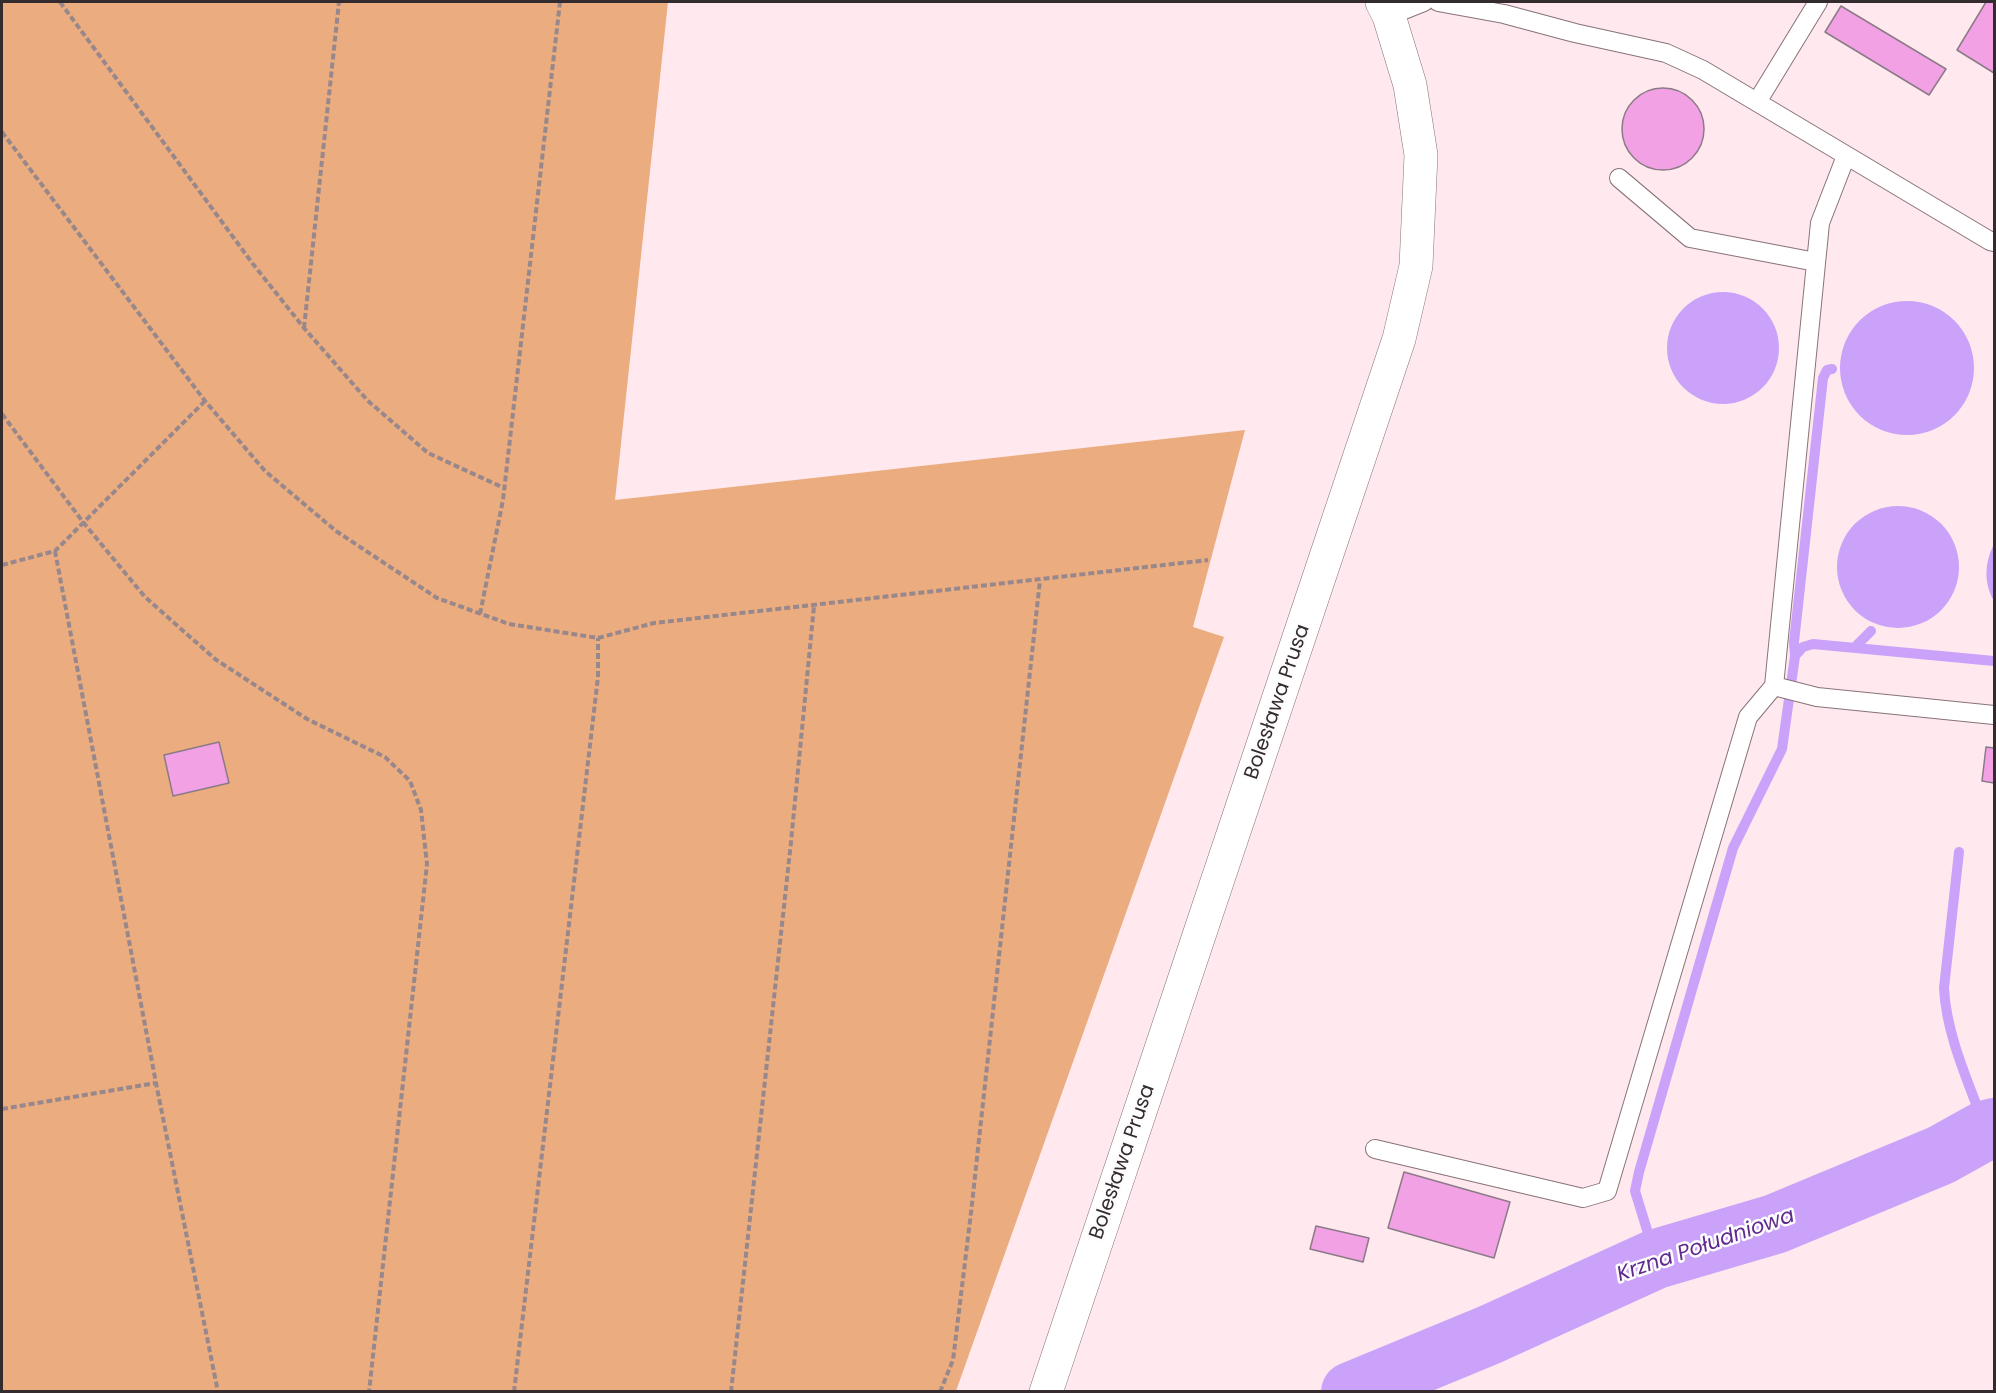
<!DOCTYPE html>
<meta charset="utf-8">
<style>
body{margin:0}
#map{position:relative;width:1996px;height:1393px;overflow:hidden;background:#ffe8ee;font-family:Poppins,sans-serif}
canvas{display:block}
.frame{position:absolute;inset:0;border:3px solid #342b2e;pointer-events:none}
</style>
<div id="map">
<canvas width="1996" height="1393"></canvas>
<div class="frame"></div>
</div>
<script>
const context = document.querySelector('canvas').getContext('2d');
context.lineJoin = 'round';
function fillPath(path, color) {
  context.fillStyle = color;
  context.fill(path, 'evenodd');
}
function strokePath(path, color, width, dash) {
  context.strokeStyle = color;
  context.lineWidth = width;
  context.lineCap = dash ? 'butt' : 'round';
  context.setLineDash(dash || []);
  context.stroke(path);
}
function drawText(font, color, halo, rows, align = 'center') {
  context.font = font + ' Poppins,sans-serif';
  context.lineWidth = 5;
  context.setLineDash([]);
  context.textBaseline = 'middle';
  context.strokeStyle = halo;
  context.fillStyle = color;
  for (const [text, x, y, turn = 0] of rows) {
    context.save();
    context.translate(x, y);
    context.rotate((+turn || 0) * Math.PI / 180);
    context.textAlign = isNaN(turn) ? turn : align;
    if (halo) context.strokeText(text, 0, 0);
    context.fillText(text, 0, 0);
    context.restore();
  }
}
fillPath(new Path2D(`
 M2 2H668L615 500 1245 430 1193 627 1224 637 956 1391 2 1392Z`), '#ebac7f');
fillPath(new Path2D(`
 M1667 348a56 56 0 1 1 112 0a56 56 0 1 1-112 0Z
 M1840 368a67 67 0 1 1 134 0a67 67 0 1 1-134 0Z
 M1837 567a61 61 0 1 1 122 0a61 61 0 1 1-122 0Z
 M1994 544V601C1983 582 1985 562 1994 544Z`), '#cba2f9');
strokePath(new Path2D(`
 M1854 648 1871 631
 M1795 656 1803 647 1813 644 1994 661
 M1959 852 1944 988C1946 1035 1970 1086 1986 1130
 M1656 1259 1635 1191 1639 1172 1733 848 1782 749 1795 656 1794 642 1823 378 1827 370 1832 369`), '#cba2f9', 10);
strokePath(new Path2D(`
 M1351 1392 1489 1335 1656 1259 1775 1224 1941 1155 1986 1130 1994 1128`), '#cba2f9', 60);
const building = new Path2D(`
 M1986 2H1994V73L1957 50Z
 M1841 6 1946 69 1929 95 1825 32Z
 M1622 129a41 41 0 1 1 82 0a41 41 0 1 1-82 0Z
 M219 742 229 783 173 796 164 755Z
 M1986 747 1994 748V783L1982 781Z
 M1404 1172 1510 1202 1494 1258 1388 1228Z
 M1316 1226 1369 1238 1363 1262 1310 1249Z`);
fillPath(building, '#f2a1e4');
strokePath(building, '#8a7b87', 1.5);
const service = new Path2D(`
 M1438 2 1504 14 1575 33 1666 53 1703 70 1990 241 1994 242
 M1389 16 1424 2
 M1757 102 1818 2
 M1619 178 1690 238 1816 262
 M1774 686 1817 697 1994 715
 M1375 1149 1583 1198 1607 1191 1748 717 1774 686 1820 223 1846 156`);
const tertiary = new Path2D(`
 M1046 1392 1399 339 1416 266 1421 155 1410 85 1389 16 1382 2`);
strokePath(service, '#877378', 20);
strokePath(tertiary, '#877378', 34);
strokePath(new Path2D(`
 M60 2 253 264 304 328 367 400 428 453 504 488
 M2 132 205 401 265 471 336 531 437 598 509 624 598 638 654 623 1208 560
 M304 328 339 2
 M2 414 83 522 145 597 215 659 307 719 385 757 410 781 421 810 427 864 369 1392
 M55 551 156 1083 218 1392
 M2 565 55 551 205 401
 M480 614 503 500 560 2
 M2 1109 156 1083
 M514 1392 598 677V638
 M731 1392 791 842 814 606
 M940 1392 953 1360 971 1213 1040 580`), '#98888c', 4, [6, 3]);
strokePath(service, '#fff', 18);
strokePath(tertiary, '#fff', 33);
drawText('20px', '#342b2e', '#fcfcfc', [
 ["Bolesława Prusa",1278,702,-71],
 ["Bolesława Prusa",1123,1162,-71]
]);
drawText('italic 21px', '#5f298d', '#fcfcfc', [
 ["Krzna Południowa",1706,1246,-19]
]);
</script>
